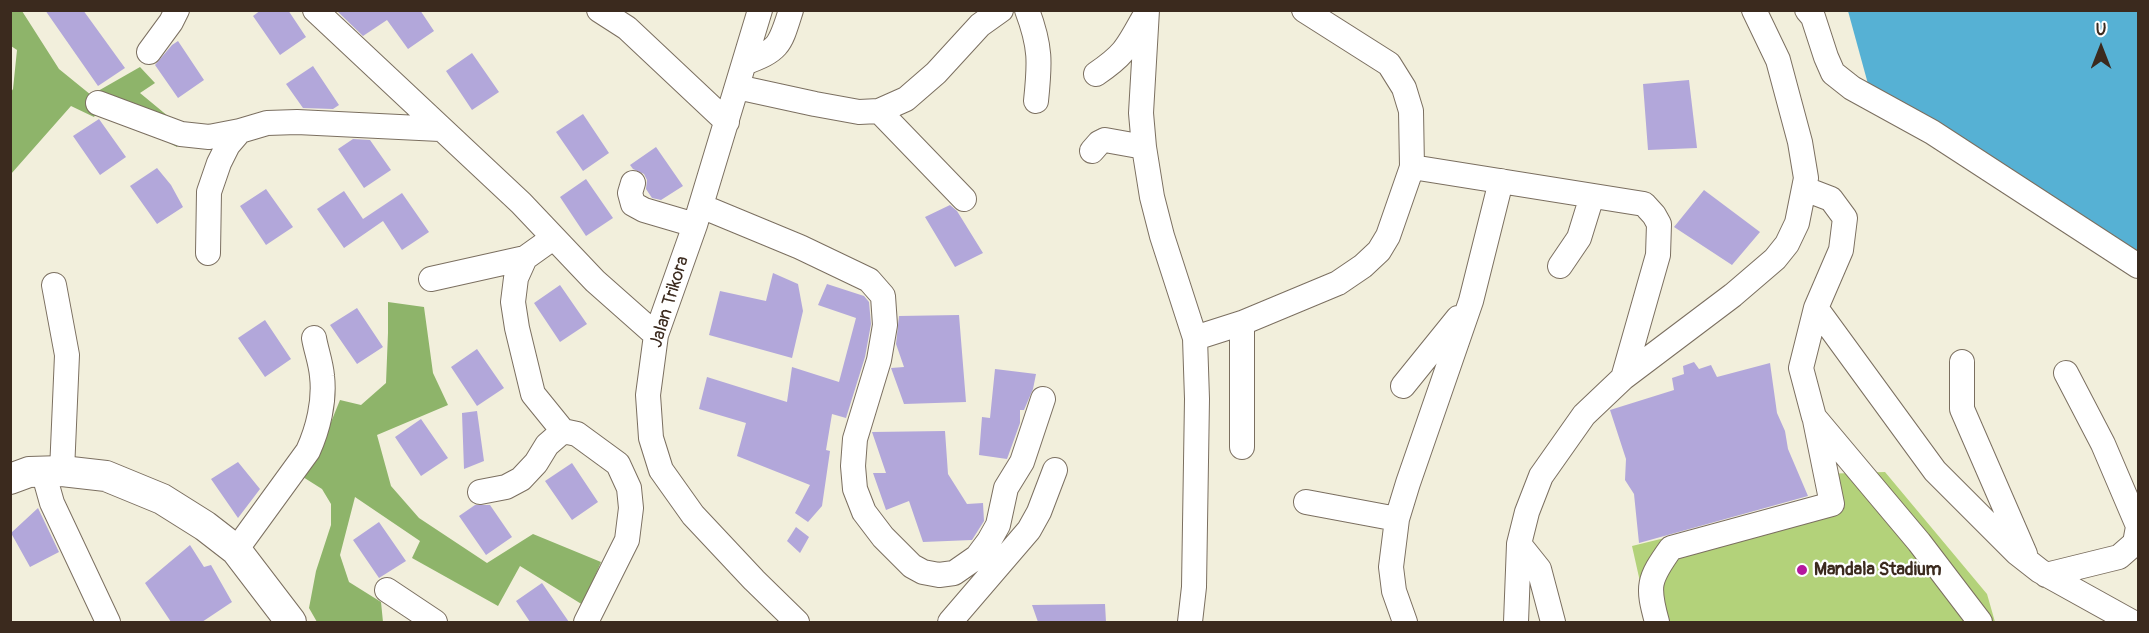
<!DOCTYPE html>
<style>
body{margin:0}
#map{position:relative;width:2149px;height:633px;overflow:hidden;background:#f2efdc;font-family:Pangolin,sans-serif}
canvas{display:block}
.frame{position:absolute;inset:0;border:12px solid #3b2a1e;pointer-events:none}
.north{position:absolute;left:2071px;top:18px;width:60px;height:60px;-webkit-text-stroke:4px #fff;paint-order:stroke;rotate:0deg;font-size:16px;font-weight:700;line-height:24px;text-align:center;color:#3b2a1e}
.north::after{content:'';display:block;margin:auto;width:21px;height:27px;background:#3b2a1e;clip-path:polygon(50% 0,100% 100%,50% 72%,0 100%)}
</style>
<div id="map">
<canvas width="2149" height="633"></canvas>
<div class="frame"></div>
<div class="north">U</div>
</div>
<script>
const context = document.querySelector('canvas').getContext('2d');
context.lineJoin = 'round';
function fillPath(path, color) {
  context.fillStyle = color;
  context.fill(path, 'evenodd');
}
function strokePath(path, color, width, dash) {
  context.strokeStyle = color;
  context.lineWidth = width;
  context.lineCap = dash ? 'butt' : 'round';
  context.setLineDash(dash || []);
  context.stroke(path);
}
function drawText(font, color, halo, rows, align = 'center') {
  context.font = font + ' Pangolin,sans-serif';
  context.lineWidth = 4.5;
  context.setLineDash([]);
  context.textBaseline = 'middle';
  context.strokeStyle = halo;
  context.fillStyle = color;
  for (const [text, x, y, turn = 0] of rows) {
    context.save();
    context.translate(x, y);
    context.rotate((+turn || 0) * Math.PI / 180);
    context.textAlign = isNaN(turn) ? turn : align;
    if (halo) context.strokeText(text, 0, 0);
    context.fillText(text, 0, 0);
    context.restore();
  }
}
fillPath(new Path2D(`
 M1885 472 1987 594 1995 622H1649L1632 546 1824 499 1820 474Z`), '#b3d27a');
fillPath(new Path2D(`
 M11 11H22L59 69 91 95 140 67 155 83 140 93 186 131 177 147 100 107 94 117 71 106 11 174V92L13 89 17 50 11 46Z
 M388 302 424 307 433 373 448 405 377 435 391 486 419 518 487 563 533 534 601 562 583 605 520 566 498 606 412 558 420 541 355 497 340 555 349 582 381 602 383 622H317L309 608 316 571 331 525V504L322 489 303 477 327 432 340 400 361 405 386 383 388 333Z`), '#8eb46a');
fillPath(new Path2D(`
 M1848 11H2138V275L1868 84Z`), '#56b1d4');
fillPath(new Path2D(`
 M45 10H83L125 68 98 86Z
 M261 10H288L306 37 280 55 253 16Z
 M336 10H420L434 31 408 49 387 20 363 36Z
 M178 41 204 80 178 98 155 65 172 45Z
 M472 53 499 92 472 110 446 71Z
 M313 66 339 105 333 109 303 108 286 84Z
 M1689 80 1697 148 1648 150 1643 84Z
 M583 114 609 153 583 171 556 132Z
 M99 119 126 157 100 175 73 136Z
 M353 139 370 140 391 170 364 188 338 149Z
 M656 147 683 186 661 200 652 198 646 189 647 180 644 174 633 169 630 165Z
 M157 168 171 185 183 207 157 224 130 186Z
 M586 179 613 218 586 236 560 197Z
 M266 189 293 227 266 245 240 206Z
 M1704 190 1760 232 1732 265 1674 227Z
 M344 191 363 219 402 193 429 232 402 250 383 221 344 248 317 209Z
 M950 205 957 211 983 253 955 267 925 217Z
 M773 273 798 284 803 311 792 358 709 335 720 291 766 301Z
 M827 284 864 296 869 302 871 324 865 357 846 418 832 414 826 450 830 451 822 506 808 522 795 513 810 485 737 456 746 423 699 409 707 377 787 402 792 367 839 382 856 318 818 305Z
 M560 285 587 324 560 342 534 303Z
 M357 308 383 347 357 364 330 325Z
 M959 315 966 402 904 404 891 368 904 367 896 344 899 316Z
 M265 320 291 359 265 377 238 338Z
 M477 349 504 388 477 406 451 367Z
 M1694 362 1699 369 1711 365 1717 377 1770 363 1777 413 1785 431 1788 449 1808 496 1639 543 1634 494 1625 480 1626 459 1610 410 1674 390 1672 378 1684 374 1683 366Z
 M995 369 1036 374 1033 389 1024 410H1020V423L1007 459 979 455 982 417 990 418Z
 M477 411 484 461 464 469 462 413Z
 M421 419 448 458 421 476 395 437Z
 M945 431 948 474 967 504 983 503 984 521 972 540 923 542 909 501 886 510 873 473H886L872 432Z
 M238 462 260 489 238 518 211 479Z
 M572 463 598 502 572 520 545 481Z
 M475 505H490L512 537 486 555 459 516Z
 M38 508 59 552 30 567 11 533Z
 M379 522 406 561 379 578 353 540Z
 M796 527 809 537 800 553 787 541Z
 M190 545 204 567 211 565 232 602 202 622H171L145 583Z
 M542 583 569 622H530L516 601Z
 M1105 604 1106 622H1038L1032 605Z`), '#b2a7da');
const minor = new Path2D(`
 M315 10 521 203 595 281 656 335
 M599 10 627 28 727 122
 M760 10 695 225 656 335 648 395 651 438 661 470 693 515 754 580 797 622
 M1027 10C1041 47 1040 63 1036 101
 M1147 10 1141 113 1144 147 1152 197 1162 236 1195 338 1197 399 1194 587 1190 622
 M1807 10 1813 17 1826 57 1833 73 1852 88 1932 132 2138 266
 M149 52 171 22 177 10
 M744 63C780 50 780 45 791 10
 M1096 74C1124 55 1127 48 1143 19
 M737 87 815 104 859 112 879 111 906 99 936 73 980 25 1001 10
 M98 103 181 134 209 137 240 131
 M879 111 964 199
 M1092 151 1099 143 1105 140 1144 147
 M1412 167 1644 204 1654 215 1659 224 1658 255 1623 378
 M633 183 630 193 633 204 644 210 695 225
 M1805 189 1831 199 1845 218 1841 250 1816 308 1935 471 2017 553 2040 571 2132 622
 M701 206 800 247 869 280 883 296 885 325 879 360 855 439 853 466 855 489 864 512 883 537 912 566 923 572 939 575 954 573 977 557 989 541 998 525 1006 488 1022 462 1043 399
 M553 238 525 258 516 278 513 302 517 328 533 394 563 431 577 434 618 464 629 488 631 508 627 540 586 622
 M208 253 209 192 219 163 228 145 240 131 267 123 297 122 440 129
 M1560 266 1579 238 1592 196
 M431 279 525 258
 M54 285 67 355 62 471
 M1816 308 1801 368 1814 417 1919 542 1980 622
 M1242 323V447
 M1195 338 1242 323 1338 283 1363 266 1379 251 1388 236 1412 167 1411 111 1404 88 1389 64 1304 10
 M1962 362V409L2025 554
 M2066 373 2103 444 2138 526
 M1403 386 1458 318
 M43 471 52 503 108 622
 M480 492 506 487 521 479 536 463 547 445 563 431
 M1306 502 1397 519
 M1519 544 1539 569 1553 622
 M236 550 308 451C318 429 325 401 322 376 321 363 316 350 314 338
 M2046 575 2119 557 2135 543 2138 527
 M387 590 435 622
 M950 622 1029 530 1039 512 1055 470
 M1405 622 1394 591 1391 567 1397 519 1408 483 1471 301 1501 181
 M1516 622 1519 544 1527 512 1541 476 1584 415 1623 378 1733 295 1775 259 1787 244 1797 223 1806 178 1800 142 1778 60 1754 10
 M1657 622C1647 586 1648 580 1671 548L1832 504 1815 420`);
const major = new Path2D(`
 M10 479 29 472 62 471 106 476 162 499 205 526 236 550 291 622`);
strokePath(minor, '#7b6f60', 26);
strokePath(major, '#7b6f60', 32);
strokePath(minor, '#fff', 24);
strokePath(major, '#fff', 30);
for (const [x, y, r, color] of [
 [1802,570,6,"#b5179e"]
]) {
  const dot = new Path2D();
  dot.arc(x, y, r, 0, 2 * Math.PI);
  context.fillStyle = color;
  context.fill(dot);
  strokePath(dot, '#fff', 2);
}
drawText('18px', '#3b2a1e', '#fff', [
 ["Jalan Trikora",670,302,-73]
]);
drawText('bold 18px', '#3b2a1e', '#fff', [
 ["Mandala Stadium",1814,570]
], 'left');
</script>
